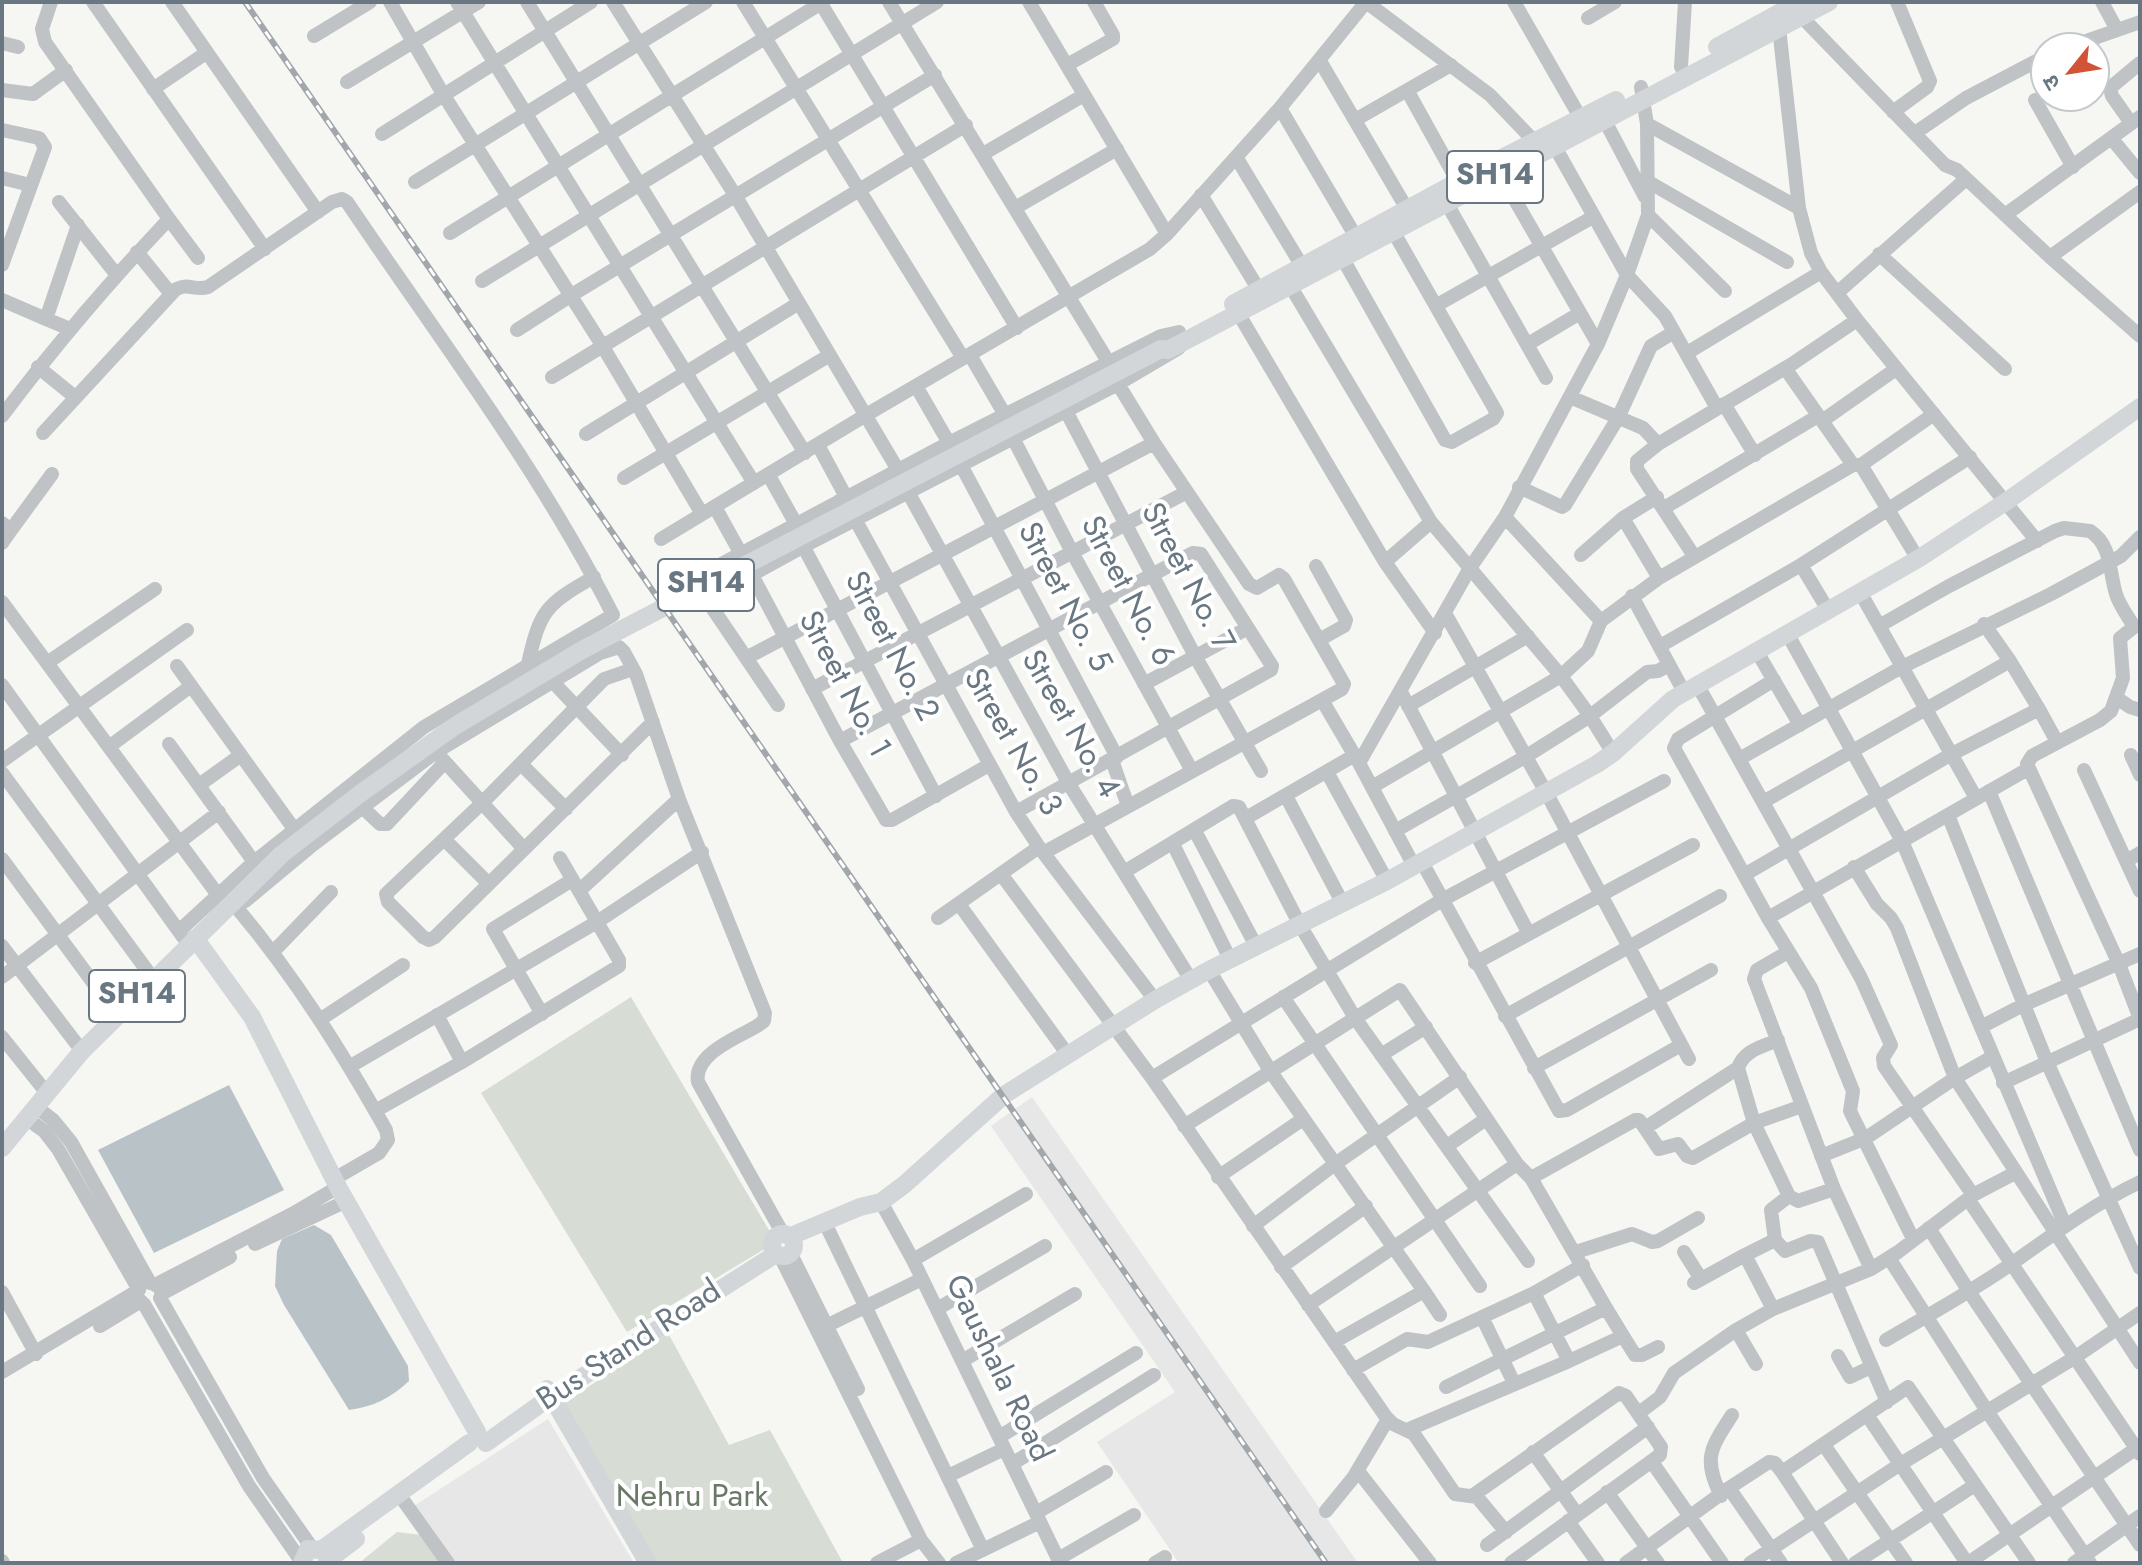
<!DOCTYPE html>
<meta charset="utf-8">
<style>
body{margin:0}
#map{position:relative;width:2142px;height:1565px;overflow:hidden;background:#f6f6f3;font-family:Jost,"Noto Sans Devanagari",sans-serif}
canvas{display:block}
.frame{position:absolute;inset:0;border:4px solid #687781;pointer-events:none}
.north{position:absolute;left:2030px;top:32px;width:80px;height:80px;box-sizing:border-box;background:#fff;border:2px solid #c3c9cd;border-radius:50%;rotate:240deg;font-size:22px;font-weight:700;line-height:32px;text-align:center;color:#687781}
.north::after{content:'';display:block;margin:auto;width:28px;height:36px;background:#d25436;clip-path:polygon(50% 0,100% 100%,50% 72%,0 100%)}
</style>
<div id="map">
<canvas width="2142" height="1565"></canvas>
<div class="frame"></div>
<div class="north">उ</div>
</div>
<script>
const context = document.querySelector('canvas').getContext('2d');
context.lineJoin = 'round';
function fillPath(path, color) {
  context.fillStyle = color;
  context.fill(path, 'evenodd');
}
function strokePath(path, color, width, dash) {
  context.strokeStyle = color;
  context.lineWidth = width;
  context.lineCap = dash ? 'butt' : 'round';
  context.setLineDash(dash || []);
  context.stroke(path);
}
function drawText(font, color, halo, rows, align = 'center') {
  context.font = font + ' Jost,sans-serif';
  context.lineWidth = 8;
  context.setLineDash([]);
  context.textBaseline = 'middle';
  context.strokeStyle = halo;
  context.fillStyle = color;
  for (const [text, x, y, turn = 0] of rows) {
    context.save();
    context.translate(x, y);
    context.rotate((+turn || 0) * Math.PI / 180);
    context.textAlign = isNaN(turn) ? turn : align;
    if (halo) context.strokeText(text, 0, 0);
    context.fillText(text, 0, 0);
    context.restore();
  }
}
fillPath(new Path2D(`
 M1032 1097 1358 1563H1179L1097 1442 1175 1392 991 1126Z
 M548 1419 634 1563H455L414 1506Z`), '#e6e7e6');
fillPath(new Path2D(`
 M631 997 776 1242 627 1332 481 1093Z
 M668 1333 729 1445 770 1430 843 1563H654L560 1406Z
 M397 1532 422 1535 440 1563H359Z`), '#d7dcd4');
fillPath(new Path2D(`
 M229 1085 284 1190 154 1253 98 1150Z
 M314 1225 331 1235 408 1366 409 1381C391 1398 373 1407 349 1410L284 1305 275 1286 277 1251 282 1239Z`), '#b9c3c7');
strokePath(new Path2D(`
 M93 2 265 249
 M172 2 318 212
 M390 2 443 94 602 345 702 514
 M457 2 754 483
 M527 2 805 453
 M613 2 735 195 898 470
 M743 2 963 358
 M820 2 1017 328
 M889 2 1109 363
 M1029 2 1167 234
 M1366 2 1490 95 1534 141
 M1514 2 1580 117
 M2102 2 2117 30
 M1795 10 1945 165 1957 170 2050 257 2140 336
 M1588 18 1615 2
 M1779 28 1799 208 1811 253 1821 272 1857 320 2037 541
 M314 36 370 2
 M2 43 18 47
 M2066 48 2140 22
 M1320 61 1407 209
 M1067 65 1113 39V35L1094 2
 M1681 67 1685 2
 M347 82 479 2
 M153 89 206 53
 M2 90 33 94 66 70
 M1407 90 1458 182
 M2035 100 2073 167
 M1280 108 1356 237
 M1893 112 1927 87 1930 81 1897 2
 M1604 119 1645 197
 M1355 120 1451 65
 M2131 123 2112 96 2110 88 2140 63
 M1647 124 1799 208
 M2 130 39 138 45 147 2 265
 M1915 133 1966 98 2046 56
 M382 134 591 2
 M1550 138 1627 275 1665 316 1717 408
 M2112 139 2140 173
 M983 154 1084 95
 M1236 157 1302 266
 M1496 167 1598 344
 M2 178 30 185
 M1647 181 1787 262
 M415 182 706 2
 M1201 195 1259 290
 M1442 195 1546 378
 M59 202 116 274
 M1015 208 1117 149
 M1648 215 1725 291
 M2005 215 2140 117
 M169 219 198 258
 M450 233 823 2
 M137 252 171 294
 M1339 252 1445 440 1452 442 1493 419 1497 413 1389 224
 M1879 254 2005 369
 M2050 257 2140 192
 M482 281 937 2
 M1291 287 1431 522 1561 676 1590 716 1613 753
 M1837 293 1966 179
 M2 300 46 319
 M1437 305 1593 217
 M1234 306 1385 562 1435 633
 M70 329 46 319 78 225
 M517 330 570 296 935 75
 M1528 344 1580 313
 M1687 353 1821 272
 M970 355 1005 415
 M38 367 75 397
 M1785 368 1853 465H1861L1918 559
 M552 377 966 125
 M1118 384 1154 443 1249 584 1257 588 1279 575 1284 579 1344 684 1342 689 1322 700
 M916 386 949 443
 M1570 397 1643 428 1658 444 1637 461V469L1694 556
 M1724 404 1755 455
 M1066 411 1195 656 1261 771
 M2 416C54 347 109 282 169 219L45 42 42 29 51 2
 M1822 421 1896 369
 M43 433 175 290C187 282 195 291 208 287L332 202 342 199 347 202C438 337 539 469 613 615L424 727 254 862 179 931
 M586 434 799 303
 M1013 438 1072 552 1192 771
 M1658 444 1792 364 1857 320
 M818 445 846 497
 M961 465 1117 757
 M1861 465 1934 414
 M768 474 796 524
 M624 478 830 355
 M1519 487 1562 507 1565 505 1618 418 1651 346 1674 332
 M908 492 1069 784 1191 980
 M839 501 855 519 1016 812 1039 847 1155 1000
 M715 507 741 554
 M1664 508 1818 416
 M1505 517 1601 621
 M1623 518 1657 497
 M2 523 11 530 2 543
 M11 530 52 474
 M661 539 866 415 1150 249 1167 234 1280 108 1366 2
 M800 540 936 796
 M1581 555 1623 518 1659 578
 M1385 562 1431 522
 M1801 565 1828 610
 M1316 566 1346 620 1344 626 1319 640
 M701 575 949 443 1161 336 1179 332
 M752 575 840 741 886 820H892L989 765
 M1860 592 1976 798
 M1632 596 1684 692
 M2 602 218 895
 M1446 615 1547 794 1689 1059
 M1879 626 1949 586 2055 531 2064 528 2090 531C2112 545 2109 572 2116 594 2119 605 2128 616 2134 627L2120 638 2123 678 2111 711 2100 720 2032 756 2027 764 2119 964 2140 1019
 M1787 633 1902 841 2065 1225
 M1660 646 1801 565 1970 457
 M1756 650 1800 725
 M746 658 1154 443
 M47 663 155 589
 M528 664C540 610 546 604 594 577
 M177 666 294 829
 M633 669 604 679 481 804 386 894 388 902 423 937 429 940 435 937 653 722
 M1774 680 1678 739 1674 748 1768 918 1811 988 1853 1091 1850 1111 1913 1239
 M552 681 622 755
 M1144 684 1248 628
 M1697 684 1861 978 1891 1045 1883 1058 1884 1066 1973 1195
 M2 685 183 937
 M812 689 1187 492
 M1401 692 1529 934
 M2117 698 2130 707 2140 710
 M778 705 713 609 709 601 711 597 804 546 1118 384 1179 348
 M1408 706 1528 636
 M2039 709 2057 742
 M840 741 1193 553 1201 554 1272 666 1271 670 1016 812
 M169 744 254 862
 M110 746 191 686
 M436 752 524 849
 M2131 755 2140 775
 M1739 759 1902 667 2051 594 2121 556 2140 537
 M1112 760 1128 806
 M2 761 187 630
 M521 764 566 809
 M2084 770 2140 891
 M1327 772 1387 881
 M2 773 154 980
 M199 785 241 755
 M1372 787 1561 676 1588 651 1601 621 1659 578 1853 465
 M1989 791 2140 1150
 M1286 796 1343 904
 M1763 802 2010 661
 M362 807 380 824H387L445 762
 M1948 815 2047 1062 2140 1268
 M1246 818 1355 755
 M1195 831 1256 946
 M1395 831 1525 757 1590 716 1647 672 1658 671 1669 665
 M444 839 489 884
 M1173 844 1230 959
 M1045 852 1322 700 1359 763
 M2 859 117 1015
 M2126 861 2140 853
 M1422 862 1559 1111 1567 1110 1681 1045
 M1414 866 1359 763 1470 568 1505 517 1598 344 1627 275 1648 215 1647 124 1641 87
 M1854 867 1877 904 1891 918 1897 928 1955 1078 2140 1363
 M1124 872 1233 806 1239 807 1300 925 1355 1018 1528 1261
 M1001 874 1152 1078 1386 1417 1393 1424 1414 1434 1455 1494 1477 1497 1506 1532
 M1744 875 1950 755 2039 709 2010 661 1984 624
 M579 891 679 799
 M245 901 310 847 436 752 600 653 619 647 624 652 636 674 679 799 765 1013 764 1021 757 1026C737 1038 693 1054 698 1082L783 1234
 M959 904 1068 1055
 M237 908C295 977 342 1052 386 1130L388 1140 379 1153 334 1179
 M938 918 1039 847
 M1768 918 2028 769
 M2 946 82 1051
 M273 952 331 892
 M1788 952 1757 970 1754 979 1834 1189 1871 1269
 M1475 963 1693 845
 M1209 970 1271 1072 1424 1291 1334 1342
 M2 977 219 812
 M1283 997 1480 1286
 M542 1014 493 929 572 880
 M437 1015 462 1062
 M1505 1016 1720 896
 M321 1019 403 965
 M1981 1027 2023 1005 2140 954
 M2 1037 46 1092
 M1381 1055 1426 1027
 M349 1067 597 922 702 852
 M1534 1068 1711 970
 M1738 1068 1754 1123 1789 1196 1771 1210 1775 1240 1745 1255
 M1152 1078 1442 900 1664 781
 M2003 1083 2140 1019
 M35 1106 53 1120 71 1142 150 1283
 M375 1111 462 1062 619 966V960L560 858
 M1184 1126 1400 990 1517 1164 1531 1178
 M1645 1128 1659 1149 1678 1144 1687 1156 1693 1158 1754 1123 1802 1106
 M1447 1146 1486 1119
 M1821 1156 1866 1138 1955 1078 1992 1057
 M1218 1177 1303 1119
 M1789 1196 1798 1201 1834 1189
 M1968 1199 2140 1454
 M881 1202 913 1260 1060 1563
 M825 1223 983 1550
 M1253 1226 1335 1164 1460 1077
 M1929 1228 1968 1290 2140 1545
 M1775 1240 1785 1251 1810 1241 1818 1242 1887 1402
 M255 1244 338 1205
 M1576 1252 1632 1234 1652 1242 1658 1241 1698 1218
 M1684 1252 1701 1279
 M791 1254 858 1389
 M780 1256 921 1540 939 1563
 M1889 1258 1987 1411 2090 1563
 M913 1260 1026 1194
 M1281 1267 1366 1206
 M1694 1283 1745 1255 1773 1309
 M155 1285 294 1213 338 1187
 M1424 1291 1440 1315
 M2 1292 36 1354
 M161 1294 230 1257
 M160 1298 263 1478 312 1548
 M144 1304 249 1486 301 1561
 M1308 1305 1517 1164
 M937 1309 1045 1246
 M1482 1317 1514 1383
 M100 1326 141 1301
 M822 1328 922 1279
 M1736 1330 1756 1364
 M1623 1336 1635 1355H1642L1658 1347
 M1886 1340C1928 1315 1973 1291 2014 1262 2055 1233 2094 1204 2140 1182
 M1838 1356 1850 1377 1871 1367
 M962 1361 1075 1294
 M1569 1361 1623 1336 1606 1308
 M1353 1370 1407 1339 1428 1342 1534 1293 1583 1265
 M2 1372 139 1290 58 1149 44 1131 26 1118
 M1446 1387 1606 1308 1531 1178 1635 1120H1639L1645 1128 1738 1068C1744 1050 1762 1047 1778 1040
 M1639 1413 1660 1397 1674 1373 1736 1330 1773 1309 1871 1269 1898 1252 1973 1195 2015 1173
 M1867 1415 1967 1563
 M1407 1430 1569 1361 1534 1293
 M999 1437 1136 1353
 M1824 1445 1906 1563
 M1533 1452 1577 1514
 M1652 1462 1722 1563
 M1012 1464 1154 1375
 M1358 1471 1430 1563
 M1782 1472 1842 1563
 M948 1476 1004 1449
 M1729 1488 1781 1563
 M1607 1492 1658 1563
 M398 1493 448 1563
 M1472 1496 1619 1393 1626 1396 1661 1447 1660 1455 1511 1563
 M1721 1496C1703 1458 1710 1449 1732 1415
 M1326 1511 1353 1478 1388 1419
 M1036 1513 1106 1472
 M1568 1521 1598 1563
 M1487 1545 1648 1427
 M1058 1559 1134 1515
 M2 1561 3 1563
 M877 1563 921 1540
 M956 1563 1040 1522
 M1155 1563 1165 1557
 M1626 1563 1729 1488 1769 1462 1775 1463 1782 1472 1908 1387 2029 1563
 M1750 1563 1899 1465 2074 1358 2140 1313
 M1855 1563 1975 1485
 M1968 1563 2140 1446
 M2074 1563 2140 1516`), '#bfc3c6', 14);
strokePath(new Path2D(`
 M1717 47 1799 2
 M1233 304 1494 162 1616 100
 M195 938 252 1017 338 1187 477 1432
 M2 1148 82 1051 282 854 361 793 455 726 582 650 1161 349 1168 350 1829 2
 M772 1245a11 11 0 1 1 22 0a11 11 0 1 1-22 0Z
 M791 1236 860 1207 881 1202 905 1184 1004 1095 1155 1000 1209 970 1387 881 1597 764 1613 753 1673 699 1918 559 2007 501 2140 407
 M547 1389 648 1563
 M486 1443 546 1400 776 1254
 M327 1561 356 1539
 M302 1563 308 1549 321 1550 469 1443`), '#d2d6d9', 18);
const rail = new Path2D(`
 M245 2 1326 1563`);
strokePath(rail, '#a1a7ab', 6);
strokePath(rail, '#fff', 3, [9]);
for (const [x, y, w] of [
 [1495,177,96],
 [706,585,96],
 [137,996,96]
]) {
  const box = new Path2D();
  box.roundRect(x - w / 2, y - 26, w, 52, 6);
  context.fillStyle = '#fff';
  context.fill(box);
  strokePath(box, '#687781', 2);
}
drawText('bold 30px', '#687781', null, [
 ["SH14",1495,177],
 ["SH14",706,585],
 ["SH14",137,996]
]);
drawText('32px', '#687781', '#fff', [
 ["Street No. 7",1186,578,62],
 ["Street No. 6",1126,592,62],
 ["Street No. 5",1063,598,62],
 ["Street No. 2",890,647,62],
 ["Street No. 1",843,685,62],
 ["Street No. 4",1069,725,60],
 ["Street No. 3",1011,743,60],
 ["Bus Stand Road",630,1347,-33],
 ["Gaushala Road",997,1369,64]
]);
drawText('32px', '#6a7966', '#fff', [
 ["Nehru Park",692,1498]
]);
</script>
